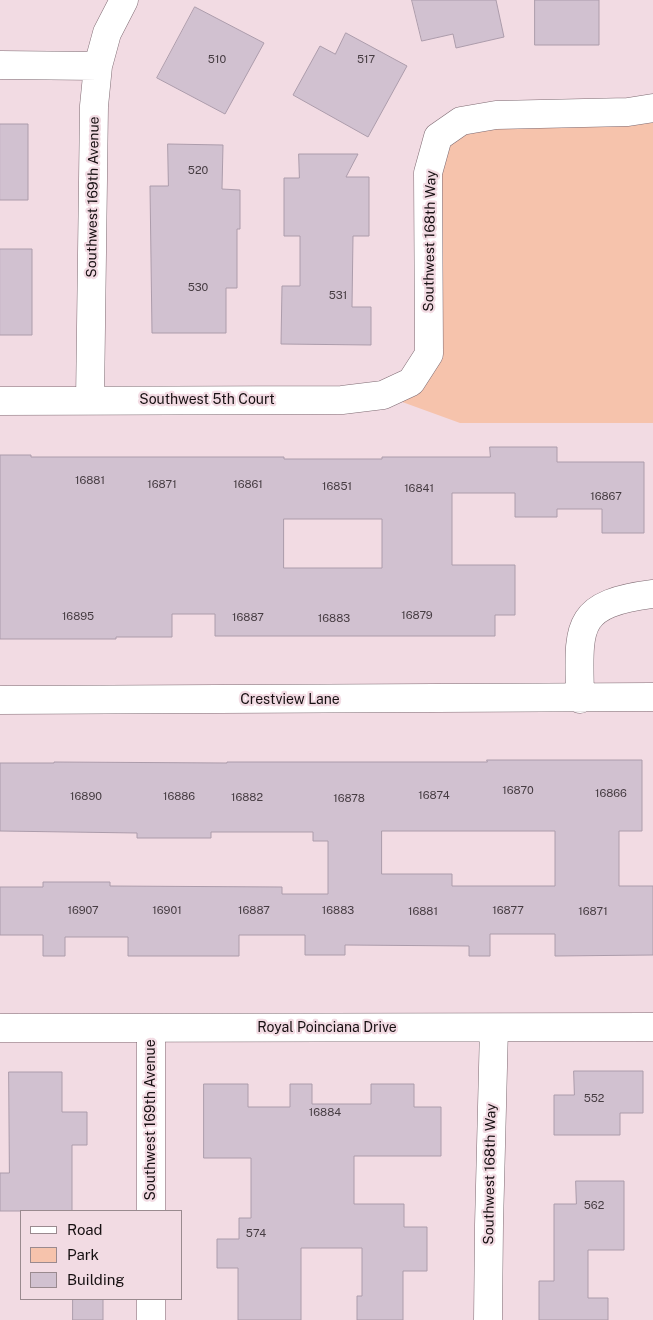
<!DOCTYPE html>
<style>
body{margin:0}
#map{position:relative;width:653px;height:1320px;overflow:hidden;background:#f2dbe3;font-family:"Public Sans",sans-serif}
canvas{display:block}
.legend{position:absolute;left:20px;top:1210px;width:162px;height:90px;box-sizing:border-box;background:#f2dbe3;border:1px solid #9a8a8f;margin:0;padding:6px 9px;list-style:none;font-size:15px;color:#171012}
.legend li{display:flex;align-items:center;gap:10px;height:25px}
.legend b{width:25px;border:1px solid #9a8a8f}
</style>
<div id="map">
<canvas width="653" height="1320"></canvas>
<ul class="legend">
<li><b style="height:6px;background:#fff"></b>Road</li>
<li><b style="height:14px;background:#f6c3ac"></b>Park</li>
<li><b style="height:14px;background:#d1c1d0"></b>Building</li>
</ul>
</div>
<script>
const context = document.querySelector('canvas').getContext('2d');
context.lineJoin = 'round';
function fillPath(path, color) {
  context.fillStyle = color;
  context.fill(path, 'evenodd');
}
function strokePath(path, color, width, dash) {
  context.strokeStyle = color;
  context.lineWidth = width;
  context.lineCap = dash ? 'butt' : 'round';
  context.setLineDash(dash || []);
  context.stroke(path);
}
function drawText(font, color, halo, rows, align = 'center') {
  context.font = font + ' "Public Sans",sans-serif';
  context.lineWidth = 4.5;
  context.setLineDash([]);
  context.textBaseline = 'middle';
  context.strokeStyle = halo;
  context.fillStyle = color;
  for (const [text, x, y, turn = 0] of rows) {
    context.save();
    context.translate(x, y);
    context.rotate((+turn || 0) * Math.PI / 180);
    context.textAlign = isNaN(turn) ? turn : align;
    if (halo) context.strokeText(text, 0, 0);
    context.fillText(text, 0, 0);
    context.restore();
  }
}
fillPath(new Path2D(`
 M653 108V423H460L383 395 429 354 428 173 461 121Z`), '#f6c3ac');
const building = new Path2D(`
 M412 0H496L504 37 456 48 453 34 422 41Z
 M535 0H599V45H535Z
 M195 7 264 43 225 114 157 78Z
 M346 33 407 66 368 137 293 95 320 46 335 54Z
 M0 124H28V200H0Z
 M168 144 223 145 222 189 240 190V229H237V288H226V333H152L150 186H168Z
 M299 154H358L346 177H369V236H353L352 307H371V345L281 344 282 286H300V236H284V178H299Z
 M0 249H32V335H0Z
 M490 447H557V462H644V533H602V509H557V517H515V493H452V565H515V615H495V636H215V614H172V637H116V639H0V455H31V457H284V459H382V457H490ZM284 519H382V568H284Z
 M487 760H642V831H619V886H653V955L555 956V934H490V956H469V946L345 945V955H305V935H239V956H128V937H65V956H43V935H0V887H43V882H110V886L282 887V894H328V841H313V832H211V838H137V833L0 831V763H54V762L227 763V762H487ZM382 831H555V886H452V874H382Z
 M574 1071H643V1113H620V1135H554V1095H574Z
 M9 1072H62V1112H87V1145H72V1211H0V1173H9Z
 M204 1084H248V1107H290V1084H312V1104H371V1084H414V1107H441V1156H354V1204H404V1227H427V1271H403V1320H357V1296H362V1248H301V1320H238V1268H217V1239H239V1218H251V1158H204Z
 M576 1181H624V1250H588V1298H608V1320H539V1281H554V1204H576Z
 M73 1299H103V1320H73Z`);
fillPath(building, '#d1c1d0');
strokePath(building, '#ac9cab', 1);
const minor = new Path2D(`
 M0 65 98 66
 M90 400 94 106 98 66 107 33 124 0
 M0 401 342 400 383 395 411 382 429 354 428 173 438 137 461 121 496 115 628 112 653 108
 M580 699C579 628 572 604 653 594
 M0 700 653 697
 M0 1028 653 1027
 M151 1028V1211
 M151 1299V1320
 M488 1320 489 1225 494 1028`);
strokePath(minor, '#7e6a72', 29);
strokePath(minor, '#fff', 28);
drawText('11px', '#463c42', null, [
 ["510",217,60],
 ["517",366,60],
 ["520",198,171],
 ["530",198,288],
 ["531",338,296],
 ["16881",90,481],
 ["16871",162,485],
 ["16861",248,485],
 ["16851",337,487],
 ["16841",419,489],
 ["16867",606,497],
 ["16879",417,616],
 ["16895",78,617],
 ["16887",248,618],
 ["16883",334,619],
 ["16870",518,791],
 ["16866",611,794],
 ["16874",434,796],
 ["16890",86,797],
 ["16886",179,797],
 ["16882",247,798],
 ["16878",349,799],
 ["16907",83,911],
 ["16901",167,911],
 ["16887",254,911],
 ["16883",338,911],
 ["16877",508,911],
 ["16881",423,912],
 ["16871",593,912],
 ["552",594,1099],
 ["16884",325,1113],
 ["562",594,1206],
 ["574",256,1234]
]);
drawText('14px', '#171012', '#f2dbe3', [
 ["Southwest 169th Avenue",93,197,-89],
 ["Southwest 168th Way",430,241,-89],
 ["Southwest 5th Court",207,400],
 ["Crestview Lane",290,700],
 ["Royal Poinciana Drive",327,1028],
 ["Southwest 169th Avenue",151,1120,-90],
 ["Southwest 168th Way",490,1174,-89]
]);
</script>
